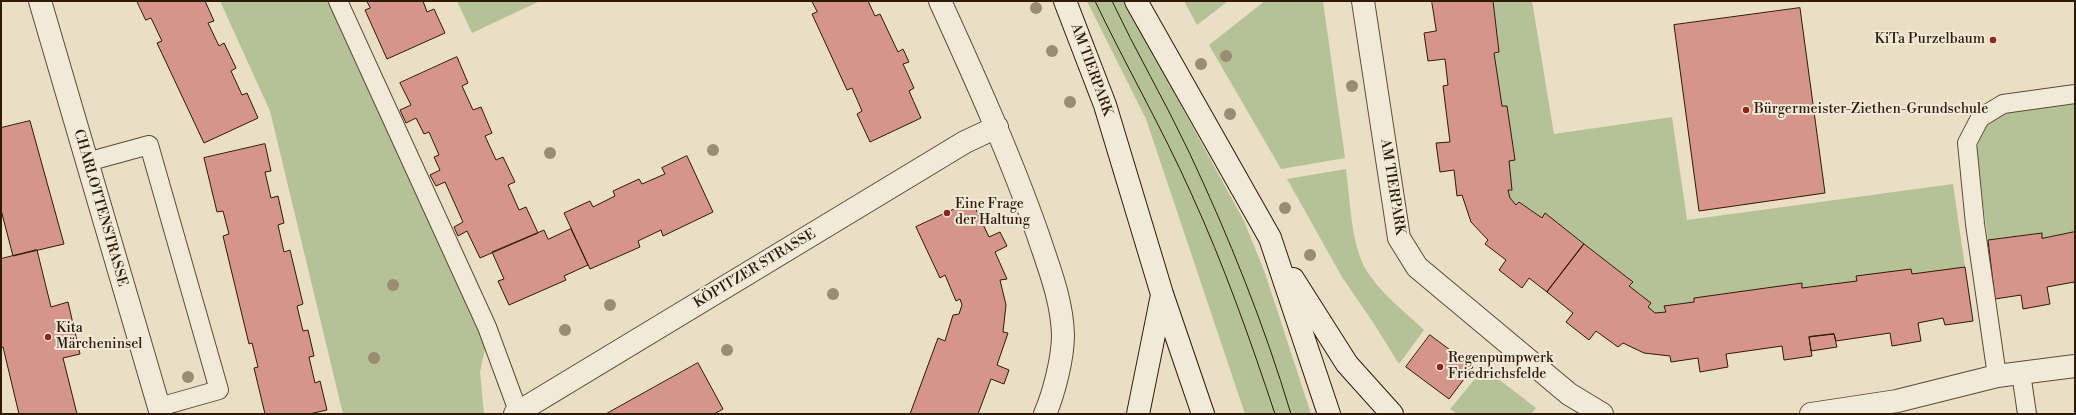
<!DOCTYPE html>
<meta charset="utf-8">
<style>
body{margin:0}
#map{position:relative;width:2076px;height:415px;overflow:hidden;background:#eadec4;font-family:"Libre Bodoni",serif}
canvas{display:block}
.frame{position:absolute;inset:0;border:2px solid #2f1a05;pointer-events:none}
</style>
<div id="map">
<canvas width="2076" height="415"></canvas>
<div class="frame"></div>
</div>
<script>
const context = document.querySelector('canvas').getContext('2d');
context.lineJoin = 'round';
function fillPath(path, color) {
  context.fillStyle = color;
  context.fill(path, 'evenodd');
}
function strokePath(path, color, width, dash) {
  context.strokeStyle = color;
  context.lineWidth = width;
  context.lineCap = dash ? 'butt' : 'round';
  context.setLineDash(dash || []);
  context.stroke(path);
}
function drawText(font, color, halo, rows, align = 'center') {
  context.font = font + ' "Libre Bodoni",serif';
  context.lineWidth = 4;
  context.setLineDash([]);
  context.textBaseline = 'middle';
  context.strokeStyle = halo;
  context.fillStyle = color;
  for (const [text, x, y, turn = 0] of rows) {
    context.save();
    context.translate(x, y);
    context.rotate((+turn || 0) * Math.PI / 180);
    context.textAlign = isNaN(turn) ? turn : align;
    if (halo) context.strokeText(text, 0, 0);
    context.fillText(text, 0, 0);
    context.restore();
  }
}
fillPath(new Path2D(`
 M220 1H328L486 344 480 372 484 414H343L270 111Z
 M457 1H540L472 33Z
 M1087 1H1124L1244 221 1265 273 1311 414H1245L1146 119Z
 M1184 1H1228L1197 25Z
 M1265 1H1323L1345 158 1281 169 1209 45Z
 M1493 1H1532L1554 134 1672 117 1687 220 1953 184 1965 267 1912 274 1911 269 1856 276 1857 281 1802 288 1801 283 1694 298V302L1665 306 1666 312 1655 313 1648 307 1650 303 1629 286 1633 282 1545 214 1542 218 1520 202 1516 205 1510 198 1508 190H1512L1509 161 1515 160 1507 106H1502L1494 53 1499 52Z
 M2075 101V232L2042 238 2041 233 1988 240 1976 153 1980 135 1991 119 2011 109Z
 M1346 169C1350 199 1351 242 1365 268 1379 292 1404 311 1424 330L1399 364 1376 327 1342 277 1287 179Z
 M1484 368 1536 408 1531 414H1457L1450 409Z`), '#b5c296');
const building = new Path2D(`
 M137 1H205L214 21 208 23 219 46 224 43 236 68 231 71 242 95 247 93 258 118 204 143 157 43 162 41 151 18 146 20Z
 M367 1H423L427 12 434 9 445 33 387 59 365 10 370 8Z
 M812 1H868L875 16 880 14 898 52 903 49 909 62 903 64 914 88 909 91 921 118 870 142 857 114 862 111 852 88 847 90 812 14 817 12Z
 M1432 1H1493L1499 52 1494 53 1502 106H1507L1515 160 1509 161 1512 190H1508L1510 198 1516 205 1519 202 1542 218 1545 213 1584 244 1547 292 1529 278 1522 288 1499 270 1506 260 1485 244 1488 240 1471 222 1462 195 1457 196 1454 170 1440 172 1436 143 1450 142 1443 86 1448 85 1445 59 1428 61 1424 33 1436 31Z
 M1800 8 1825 193 1699 211 1674 25Z
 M457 57 468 83 462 86 473 110 481 107 492 133 485 136 496 160 503 157 515 182 508 185 519 210 526 207 538 233 480 258 467 231 458 236 454 227 463 222 445 182 436 186 430 175 440 170 434 157 439 155 429 132 424 134 416 118 406 123 400 110 411 105 400 83Z
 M30 121 64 244 13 256 1 210V128Z
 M265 144 271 171 265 172 271 198 278 196 284 223 278 225 284 252 290 250 303 304 297 306 303 331 308 330 314 356 309 357 315 383 320 381 327 410 309 414H265L254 368 258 367 252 343 249 344 223 236 229 234 223 211 217 212 204 158Z
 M687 156 713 212 663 236 661 230 638 241 640 247 590 269 564 213 590 201 593 207 615 196 613 191 639 179 642 184 665 174 662 168Z
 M972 201 989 237 1000 232 1007 246 995 252 1007 279 1000 280 1006 305 1003 332 1008 333 997 365 1009 370 1004 384 991 379 978 414H910L938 338 945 341 953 315 959 314 962 305 960 299 956 301 945 275 940 278 916 227Z
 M571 229 588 265 564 276 566 280 509 305 498 281 504 279 492 252 544 230 548 239Z
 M2075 232V287L2074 282 2047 287 2050 304 2023 309 2021 295 1995 299 1988 240 2042 233V238Z
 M1584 244 1633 282 1629 286 1651 303 1648 307 1655 313 1666 312 1664 306 1694 302V298L1802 283V288L1857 281 1856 276 1911 269 1912 274 1965 267 1973 321 1945 325 1943 318 1918 323 1921 341 1892 346 1890 333 1836 341 1834 334 1809 337 1812 356 1784 360 1782 346 1726 354 1728 367 1700 372 1698 358 1671 362 1670 356 1644 353 1623 343 1618 347 1596 331 1589 340 1566 322 1573 313 1547 292Z
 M37 250 51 307 68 302 80 354 63 358 77 414H19L3 347 1 348V259Z
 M1834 334 1837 347 1811 351 1809 337Z
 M1430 335 1473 367 1449 399 1406 367Z
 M698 363 723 409 714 414H606Z`);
fillPath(building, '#d5958a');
strokePath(building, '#2f1a05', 1);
const lane = new Path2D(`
 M338 1 487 327 518 411
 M87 162 149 145 219 390 159 407
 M2021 373 2027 414
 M1997 376 1975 224 1967 143 1980 118 2003 104 2075 94`);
const street = new Path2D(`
 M40 1 161 414
 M940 1C975 78 1010 155 1038 235 1049 268 1062 300 1063 335 1063 358 1054 393 1045 414
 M1363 1 1399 238 1417 267 1569 394 1602 414
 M515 414 965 142 997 127
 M1811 414 1897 401 1997 376 2075 366`);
const secondary = new Path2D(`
 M1065 1 1105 105 1162 294 1203 414
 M1136 1 1270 238 1329 414
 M1293 279 1347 364 1392 414
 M1138 414 1162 295`);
strokePath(lane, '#5e4b35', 20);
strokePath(street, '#5e4b35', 24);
strokePath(secondary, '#2f1a05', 24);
strokePath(lane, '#f1ead9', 18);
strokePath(street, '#f1ead9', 22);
strokePath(secondary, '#f1ead9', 22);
strokePath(new Path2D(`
 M1095 1C1126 66 1162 128 1191 193 1224 265 1250 339 1275 414
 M1112 1C1136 52 1165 101 1189 152 1229 237 1264 324 1291 414`), '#2f1a05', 1);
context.fillStyle = '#998e73';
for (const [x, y] of [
 [1036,8],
 [1052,51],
 [1226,56],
 [1201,64],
 [1352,86],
 [1070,102],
 [1230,114],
 [713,150],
 [550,153],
 [1285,208],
 [1310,255],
 [393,285],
 [833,294],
 [610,305],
 [565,330],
 [727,350],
 [374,358],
 [188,377]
]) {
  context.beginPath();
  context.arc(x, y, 6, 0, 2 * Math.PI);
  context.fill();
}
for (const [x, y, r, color] of [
 [1993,40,4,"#8f2418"],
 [1746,110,4,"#8f2418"],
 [947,213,4,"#8f2418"],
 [48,337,4,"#8f2418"],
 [1440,367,4,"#8f2418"]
]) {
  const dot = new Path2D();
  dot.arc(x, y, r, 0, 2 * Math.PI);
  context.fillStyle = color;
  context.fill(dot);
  strokePath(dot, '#f1ead9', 1.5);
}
drawText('14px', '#2f1a05', '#f1ead9', [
 ["KiTa Purzelbaum",1985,40,"right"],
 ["Bürgermeister-Ziethen-Grundschule",1754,110],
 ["Eine Frage",955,205],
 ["der Haltung",955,221],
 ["Kita",56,329],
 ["Märcheninsel",56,345],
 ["Regenpumpwerk",1448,359],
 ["Friedrichsfelde",1448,375]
], 'left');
drawText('14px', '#2f1a05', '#f1ead9', [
 ["AM TIERPARK",1091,70,70],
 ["AM TIERPARK",1392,187,81],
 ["CHARLOTTENSTRASSE",100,208,74],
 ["KÖPITZER STRASSE",755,269,-31]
]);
</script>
